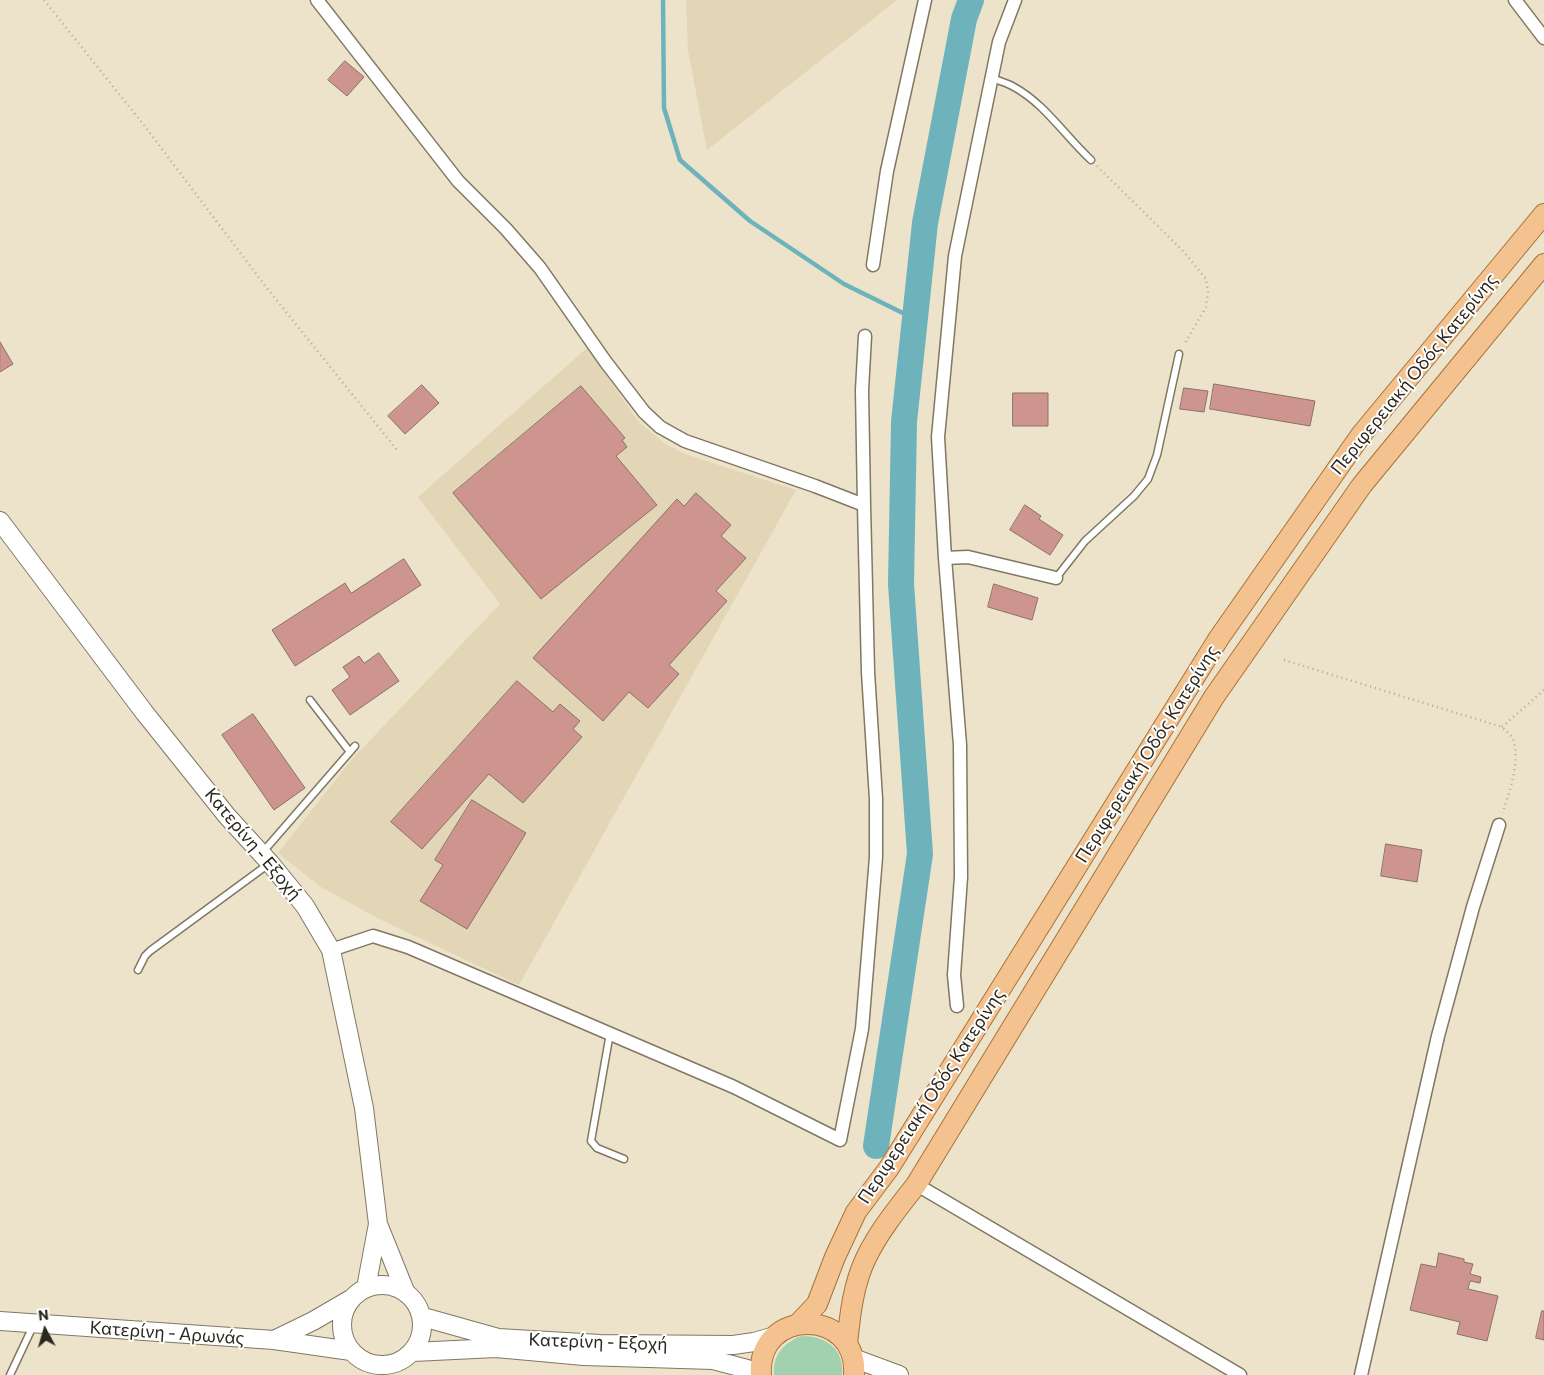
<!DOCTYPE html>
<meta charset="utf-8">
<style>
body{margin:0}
#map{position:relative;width:1544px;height:1375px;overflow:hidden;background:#ece3ca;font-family:Commissioner,sans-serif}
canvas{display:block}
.north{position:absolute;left:20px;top:1305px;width:50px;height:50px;-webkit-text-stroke:4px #fff;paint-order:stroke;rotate:354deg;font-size:14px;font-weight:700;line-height:20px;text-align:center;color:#2b281e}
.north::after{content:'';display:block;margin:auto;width:18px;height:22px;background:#2b281e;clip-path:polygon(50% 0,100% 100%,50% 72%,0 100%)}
</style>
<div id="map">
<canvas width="1544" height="1375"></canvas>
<div class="north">N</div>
</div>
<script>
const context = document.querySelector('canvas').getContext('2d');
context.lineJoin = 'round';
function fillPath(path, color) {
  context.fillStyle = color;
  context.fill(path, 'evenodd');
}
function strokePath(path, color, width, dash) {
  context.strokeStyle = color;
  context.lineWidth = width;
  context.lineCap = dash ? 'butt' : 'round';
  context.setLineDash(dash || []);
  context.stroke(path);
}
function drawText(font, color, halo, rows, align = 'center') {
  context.font = font + ' Commissioner,sans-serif';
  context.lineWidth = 4;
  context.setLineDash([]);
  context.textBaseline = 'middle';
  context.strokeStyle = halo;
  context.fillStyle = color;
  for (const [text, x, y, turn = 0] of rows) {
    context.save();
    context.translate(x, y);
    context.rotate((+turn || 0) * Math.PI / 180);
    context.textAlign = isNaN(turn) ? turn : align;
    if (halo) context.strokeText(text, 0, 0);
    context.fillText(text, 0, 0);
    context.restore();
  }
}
fillPath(new Path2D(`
 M686 0H897L707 150 688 50Z
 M587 348 638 421 665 444 685 454 796 490 519 985 379 919 321 887 278 853 353 758 500 604 418 497Z`), '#e2d6b7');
fillPath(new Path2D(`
 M801 1336C826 1336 844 1348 842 1375H774C772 1355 784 1343 801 1336Z`), '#a1d1af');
strokePath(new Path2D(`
 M663 0 664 108 680 160 750 221 844 284 915 319`), '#6eb3bc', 4.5);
strokePath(new Path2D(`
 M876 1146 920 854 901 584 904 422 925 223 964 19 971 0`), '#6eb3bc', 26);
const building = new Path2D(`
 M345 61 364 77 347 96 328 80Z
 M0 342 13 364 0 372Z
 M1214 384 1315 401 1310 426 1210 409Z
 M422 385 439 403 405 434 388 416Z
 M581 386 625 438 622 440 627 447 616 456 657 505 541 599 453 493Z
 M1184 388 1208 391 1204 412 1180 409Z
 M1013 393H1048V426H1013Z
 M696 493 731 525 721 536 746 558 716 591 727 601 669 665 679 674 648 708 629 692 603 721 533 658 677 499 684 506Z
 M1025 505 1041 516 1039 519 1063 535 1050 555 1010 530Z
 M404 559 421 585 295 666 272 630 345 583 351 593Z
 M994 584 1038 598 1032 620 988 607Z
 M379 653 399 681 350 715 332 690 350 677 343 667 359 656 364 663Z
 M517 681 553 712 560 704 580 721 573 729 582 737 523 803 489 774 422 849 391 822Z
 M253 714 305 788 274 810 222 735Z
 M472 800 526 833 467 929 420 901 443 865 435 860Z
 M1386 844 1422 850 1417 882 1381 876Z
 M1439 1253 1464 1259V1262L1473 1264 1470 1274 1481 1277 1480 1283 1470 1281 1468 1289 1498 1296 1487 1341 1457 1334 1460 1322 1410 1310 1421 1264 1436 1267Z
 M1542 1311H1544V1340L1536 1338Z`);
fillPath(building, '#ce958e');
strokePath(building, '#8a706c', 1);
const service = new Path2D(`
 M992 78C999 81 1007 83 1014 87 1045 104 1065 136 1091 160
 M1056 578 1085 541 1134 496 1148 479 1157 455 1179 354
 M310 700 350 752
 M262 853 355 746
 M138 970 145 956 150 951 270 863
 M610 1033 591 1141 597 1148 624 1159
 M10 1375 34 1324`);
const minor = new Path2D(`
 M317 0 458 181 506 229 540 268 605 361 644 412 660 427 685 441 815 486 864 505
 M1515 0 1544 38
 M873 265 887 171 925 0
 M945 558 968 557 1056 578
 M331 950 373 936 408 947 734 1087 840 1140 862 1029 876 857V799L868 672 864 505 862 390 865 336
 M957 1006 954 975 961 877 960 745 945 558 938 437 955 256 999 42 1015 0
 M924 1189 1240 1375
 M1361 1375 1438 1036 1473 907 1499 825`);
const secondary = new Path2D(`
 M0 521 144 712 227 816 270 863 305 906 331 950 364 1108 378 1224 405 1291
 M342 1325a40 40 0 1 1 80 0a40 40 0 1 1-80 0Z
 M366 1288 378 1224
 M423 1317 498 1338 600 1344 733 1345 754 1342 775 1336
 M0 1321 274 1340 351 1351
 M274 1340 313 1321 351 1299
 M413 1352 496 1348 584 1356 713 1360 747 1369 757 1375
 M853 1358 899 1375`);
const primary = new Path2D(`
 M798 1324 817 1304 835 1257 856 1212 889 1168 1219 638 1361 435 1544 214
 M847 1344C850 1315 853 1285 866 1258 879 1231 898 1208 916 1185L1214 697 1362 485 1544 264
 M761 1375C756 1307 859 1307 854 1375`);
strokePath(service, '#807862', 9);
strokePath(minor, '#807862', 15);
strokePath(secondary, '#807862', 20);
strokePath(primary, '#a87237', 22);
strokePath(new Path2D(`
 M44 0 143 124 266 287 397 450
 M1097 166 1183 251 1206 279 1208 292 1206 307 1184 345
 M1284 660 1502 727C1506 731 1511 735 1513 739 1521 763 1509 790 1503 813
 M1502 727 1544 690`), '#b1aa96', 2.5, [1, 4]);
strokePath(service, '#fff', 6);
strokePath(minor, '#fff', 12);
strokePath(secondary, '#fff', 18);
strokePath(primary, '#f3c28f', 20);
drawText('18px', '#2b281e', '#fff', [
 ["Περιφερειακή Οδός Κατερίνης",1414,374,-51],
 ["Περιφερειακή Οδός Κατερίνης",1147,754,-58],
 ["Κατερίνη - Εξοχή",253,844,50],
 ["Περιφερειακή Οδός Κατερίνης",931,1096,-57],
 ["Κατερίνη - Αρωνάς",167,1333,4],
 ["Κατερίνη - Εξοχή",598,1342,2]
]);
</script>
